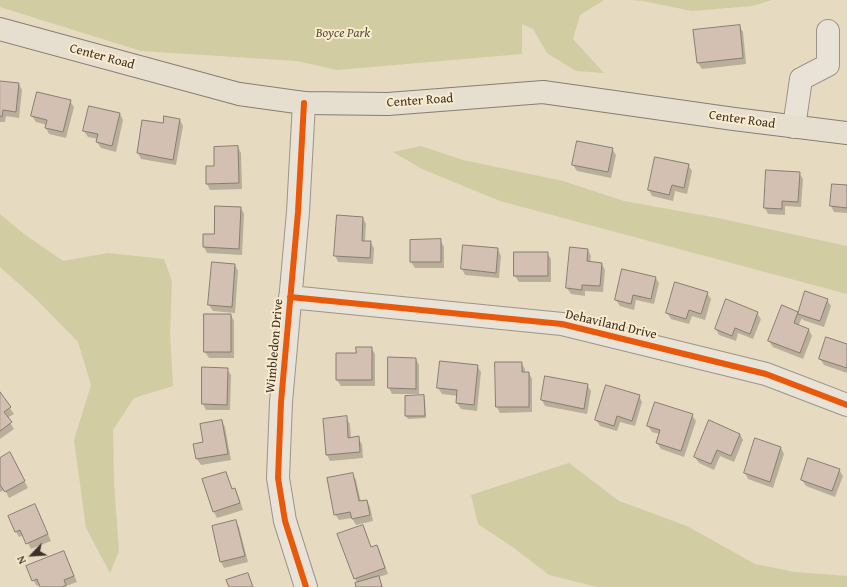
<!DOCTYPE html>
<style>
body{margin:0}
#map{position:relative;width:847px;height:587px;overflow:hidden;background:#e6dac0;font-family:"Gentium Book Plus",serif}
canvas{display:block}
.north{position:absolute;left:12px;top:535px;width:40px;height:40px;-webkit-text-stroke:3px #f9ebcc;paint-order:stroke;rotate:245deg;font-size:11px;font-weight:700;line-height:16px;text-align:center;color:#3d3029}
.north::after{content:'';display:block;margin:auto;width:14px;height:18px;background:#3d3029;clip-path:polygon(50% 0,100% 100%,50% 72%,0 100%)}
</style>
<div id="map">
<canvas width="847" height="587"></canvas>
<div class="north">N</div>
</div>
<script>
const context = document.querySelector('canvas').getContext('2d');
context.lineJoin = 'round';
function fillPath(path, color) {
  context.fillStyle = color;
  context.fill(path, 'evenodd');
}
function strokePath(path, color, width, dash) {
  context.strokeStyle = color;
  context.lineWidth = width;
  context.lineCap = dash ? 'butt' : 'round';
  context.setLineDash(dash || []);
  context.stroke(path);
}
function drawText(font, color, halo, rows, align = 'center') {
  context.font = font + ' "Gentium Book Plus",serif';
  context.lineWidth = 4;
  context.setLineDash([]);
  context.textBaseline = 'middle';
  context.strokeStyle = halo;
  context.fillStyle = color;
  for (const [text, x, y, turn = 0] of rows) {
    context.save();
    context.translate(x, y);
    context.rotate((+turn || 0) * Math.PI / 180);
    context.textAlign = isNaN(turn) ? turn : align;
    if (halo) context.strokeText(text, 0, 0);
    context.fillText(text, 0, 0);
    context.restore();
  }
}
fillPath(new Path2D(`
 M0 0H604L580 15 573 39 604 73 576 71 547 53 533 29 522 24V54L337 70 297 61 141 51 0 7Z
 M631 0H772L752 6 692 11 643 1Z
 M421 146 463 160 563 181 624 201 718 218 847 246V294L500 201 422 169 393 152Z
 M0 214 24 234 63 261 108 253 164 259 172 281 170 333 173 386 134 398 113 430 114 483 119 551 110 573 86 528 74 440 91 385 78 342 37 300 0 267Z
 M569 463 619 501 687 526 755 564 795 572 847 576V587H597L549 575 514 548 478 524 471 495Z`), '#d1cca2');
fillPath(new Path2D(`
 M739 26 743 32 746 64 702 69 698 63Z
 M0 82 19 84 22 90 19 118 6 116 5 122H0Z
 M70 101 74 107 66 138 49 134 46 128 47 125 36 122 32 116Z
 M90 107 120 114 123 120 116 152 101 148 97 142 98 139 88 137 84 131Z
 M180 120 183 126 176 165 141 159 138 153Z
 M238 147 241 153 242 189 210 190 207 184 215 167Z
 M612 149 616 155 611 178 577 171 573 165Z
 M688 165 692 171 687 194 675 191 673 201 652 196 649 190Z
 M799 173 803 179 801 207 785 206V215L768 214 765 208Z
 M847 186V213L834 212 831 206Z
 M241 208 244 214 242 255 207 253 204 247Z
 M363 218 366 224 365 242H370L374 248 373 264 338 262 335 255Z
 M440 240 444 247V268H415L411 262Z
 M498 249 501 256 499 278 465 275 462 269Z
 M588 250 591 256 590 263 602 264 605 270 603 292 585 291V296L571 294 567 288Z
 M515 253H547L551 259V282H519L515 276Z
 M235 265 238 271 235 313 213 311 209 305Z
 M655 277 659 283 654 304 636 300 634 310 620 306 616 300Z
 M707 293 711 299 705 320 692 316 689 324 671 319 667 313Z
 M806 293 827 300 831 306 824 327 803 320 802 318 798 326 809 330 812 336 803 359 773 347 769 341 798 313 799 315Z
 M757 313 761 319 753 339 738 333 736 341 719 335 716 329Z
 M231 315 234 321V358H209L205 352Z
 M847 345V373L824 365 820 359Z
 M371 348 375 354V386H341L337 380V354H357Z
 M416 359 419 365V394H392L389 388Z
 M521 363 525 369V373H529L532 379V412L500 413 497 407Z
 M477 366 481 372 477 411 461 409 457 403 458 396 442 394 438 388Z
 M203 368 227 369 231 375 230 410H206L203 404Z
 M546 377 587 385 591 391 587 414 545 406 542 400Z
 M0 394 14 414 7 418 14 429 0 439Z
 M423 396 425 399 426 418 408 419 406 416V397Z
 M639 396 642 402 635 426 620 422 617 431 600 426 596 420Z
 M692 415 696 421 684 457 661 449 657 443 660 434 652 432 648 426Z
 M346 418 350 424 351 438H358L362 444 363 458 330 461 327 455Z
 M222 421 225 427 231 460 201 465 197 459 195 445 204 443Z
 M740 434 743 440 734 462 720 456 714 470 699 463 695 457Z
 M755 440 781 448 784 454 773 488 748 479 745 473Z
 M0 459 13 460 28 488 9 498 5 490 0 492Z
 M839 470 843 476 835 497 806 486 802 480Z
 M226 473 232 490 235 489 238 495 243 510 217 518 214 512Z
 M352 474 356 480 361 502 367 501 370 507 373 521 356 525 352 518 339 520 335 514Z
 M35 505 51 541 31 549 24 535 19 537 16 532Z
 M236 521 239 527 248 562 224 568 221 562 213 527Z
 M362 526 371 548 377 546 380 552 388 574 379 577 383 587H357V583L339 534Z
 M67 558 77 582 66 586 67 587H41L40 585 37 586 33 580Z`), '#0003');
const building = new Path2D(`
 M740 25 743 58 697 63 693 30Z
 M0 81 19 83 16 112 3 110 2 117 0 116Z
 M37 92 71 100 63 132 45 128 47 120 31 116Z
 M89 106 120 113 112 146 96 142 98 134 83 131Z
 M164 116 180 119 173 160 137 153 142 120 163 123Z
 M577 141 613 148 608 172 572 165Z
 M238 146 239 183 206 184V166H214V147Z
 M655 157 689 164 684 188 672 185 669 195 648 190Z
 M766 170 800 172 798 202 782 201V209L764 208Z
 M832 184 847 185V208L830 206Z
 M215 206 241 207 239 249 203 247V234H214Z
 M337 215 363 217 362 241H371L370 258 334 256Z
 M441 239V262H410V240Z
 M463 245 498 248 496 273 461 269Z
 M570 247 588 249 587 261 602 263 600 286 582 285V290L566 288Z
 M514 252H548V276H514Z
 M212 262 235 264 232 307 208 305Z
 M622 269 656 277 651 299 633 295 631 304 615 300Z
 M675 282 708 292 701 314 689 310 686 319 666 313Z
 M805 291 828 299 820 321 798 314Z
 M726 299 758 312 750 334 735 328 732 336 715 329Z
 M782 305 798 312 794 323 809 329 800 353 768 341Z
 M204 314H231V352H204Z
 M826 337 847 344V368L819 359Z
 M356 347H372V380H336V353H356Z
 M388 357 416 358V389L388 388Z
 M440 361 478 365 474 405 456 403 457 390 437 388Z
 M495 362H522V372H529V407H496Z
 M202 367 228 368 227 405 202 404Z
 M545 376 588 384 584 409 541 400Z
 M606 385 640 395 632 421 617 416 614 426 595 420Z
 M0 392 11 407 4 412 12 422 0 431Z
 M424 395 425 416H405V396Z
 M655 402 693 414 681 451 656 443 660 430 647 426Z
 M347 416 348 438 359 436 360 452 326 455 323 419Z
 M222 420 228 454 196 459 193 444 203 442 200 424Z
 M709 420 740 434 731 456 717 450 711 464 694 457Z
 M755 438 781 447 770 482 744 473Z
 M10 452 25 481 5 492 0 485V458Z
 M808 458 840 469 832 491 801 480Z
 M226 472 232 489 235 488 240 503 213 512 202 479Z
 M353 473 359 501 367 500 370 515 352 519 350 512 334 515 327 478Z
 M35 504 48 534 26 544 20 530 15 532 8 516Z
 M236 520 245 556 220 562 212 526Z
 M363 525 371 547 377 545 385 568 354 579 337 534Z
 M64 551 74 576 64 580 66 585 62 587H40L37 579 32 581 26 566Z
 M248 573 253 587H229L226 580Z
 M379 576 382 587H356L355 583Z`);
fillPath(building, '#d3c0b2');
strokePath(building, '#867e71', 1);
const minor = new Path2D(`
 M304 103 298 212 281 402 278 478 285 521 306 587
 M794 127 801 79 828 65V31
 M290 297 562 324 766 374 847 405`);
const major = new Path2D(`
 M0 29 239 94 304 103 388 104 543 92 734 119 847 133`);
strokePath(minor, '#9d9485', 24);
strokePath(major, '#867e71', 24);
strokePath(minor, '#e9e3d7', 22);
strokePath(major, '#e6dfd0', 22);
strokePath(new Path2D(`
 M304 103 298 212 281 402 278 478 285 521 306 587
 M290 297 562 324 766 374 847 405`), '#e8590c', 6);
drawText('italic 13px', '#574d3c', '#f9ebcc', [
 ["Boyce Park",343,34]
]);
drawText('13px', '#3d3029', '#f9ebcc', [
 ["Center Road",102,57,15],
 ["Center Road",420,101,-4],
 ["Center Road",742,120,8],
 ["Dehaviland Drive",611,325,13],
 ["Wimbledon Drive",275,346,-85]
]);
</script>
